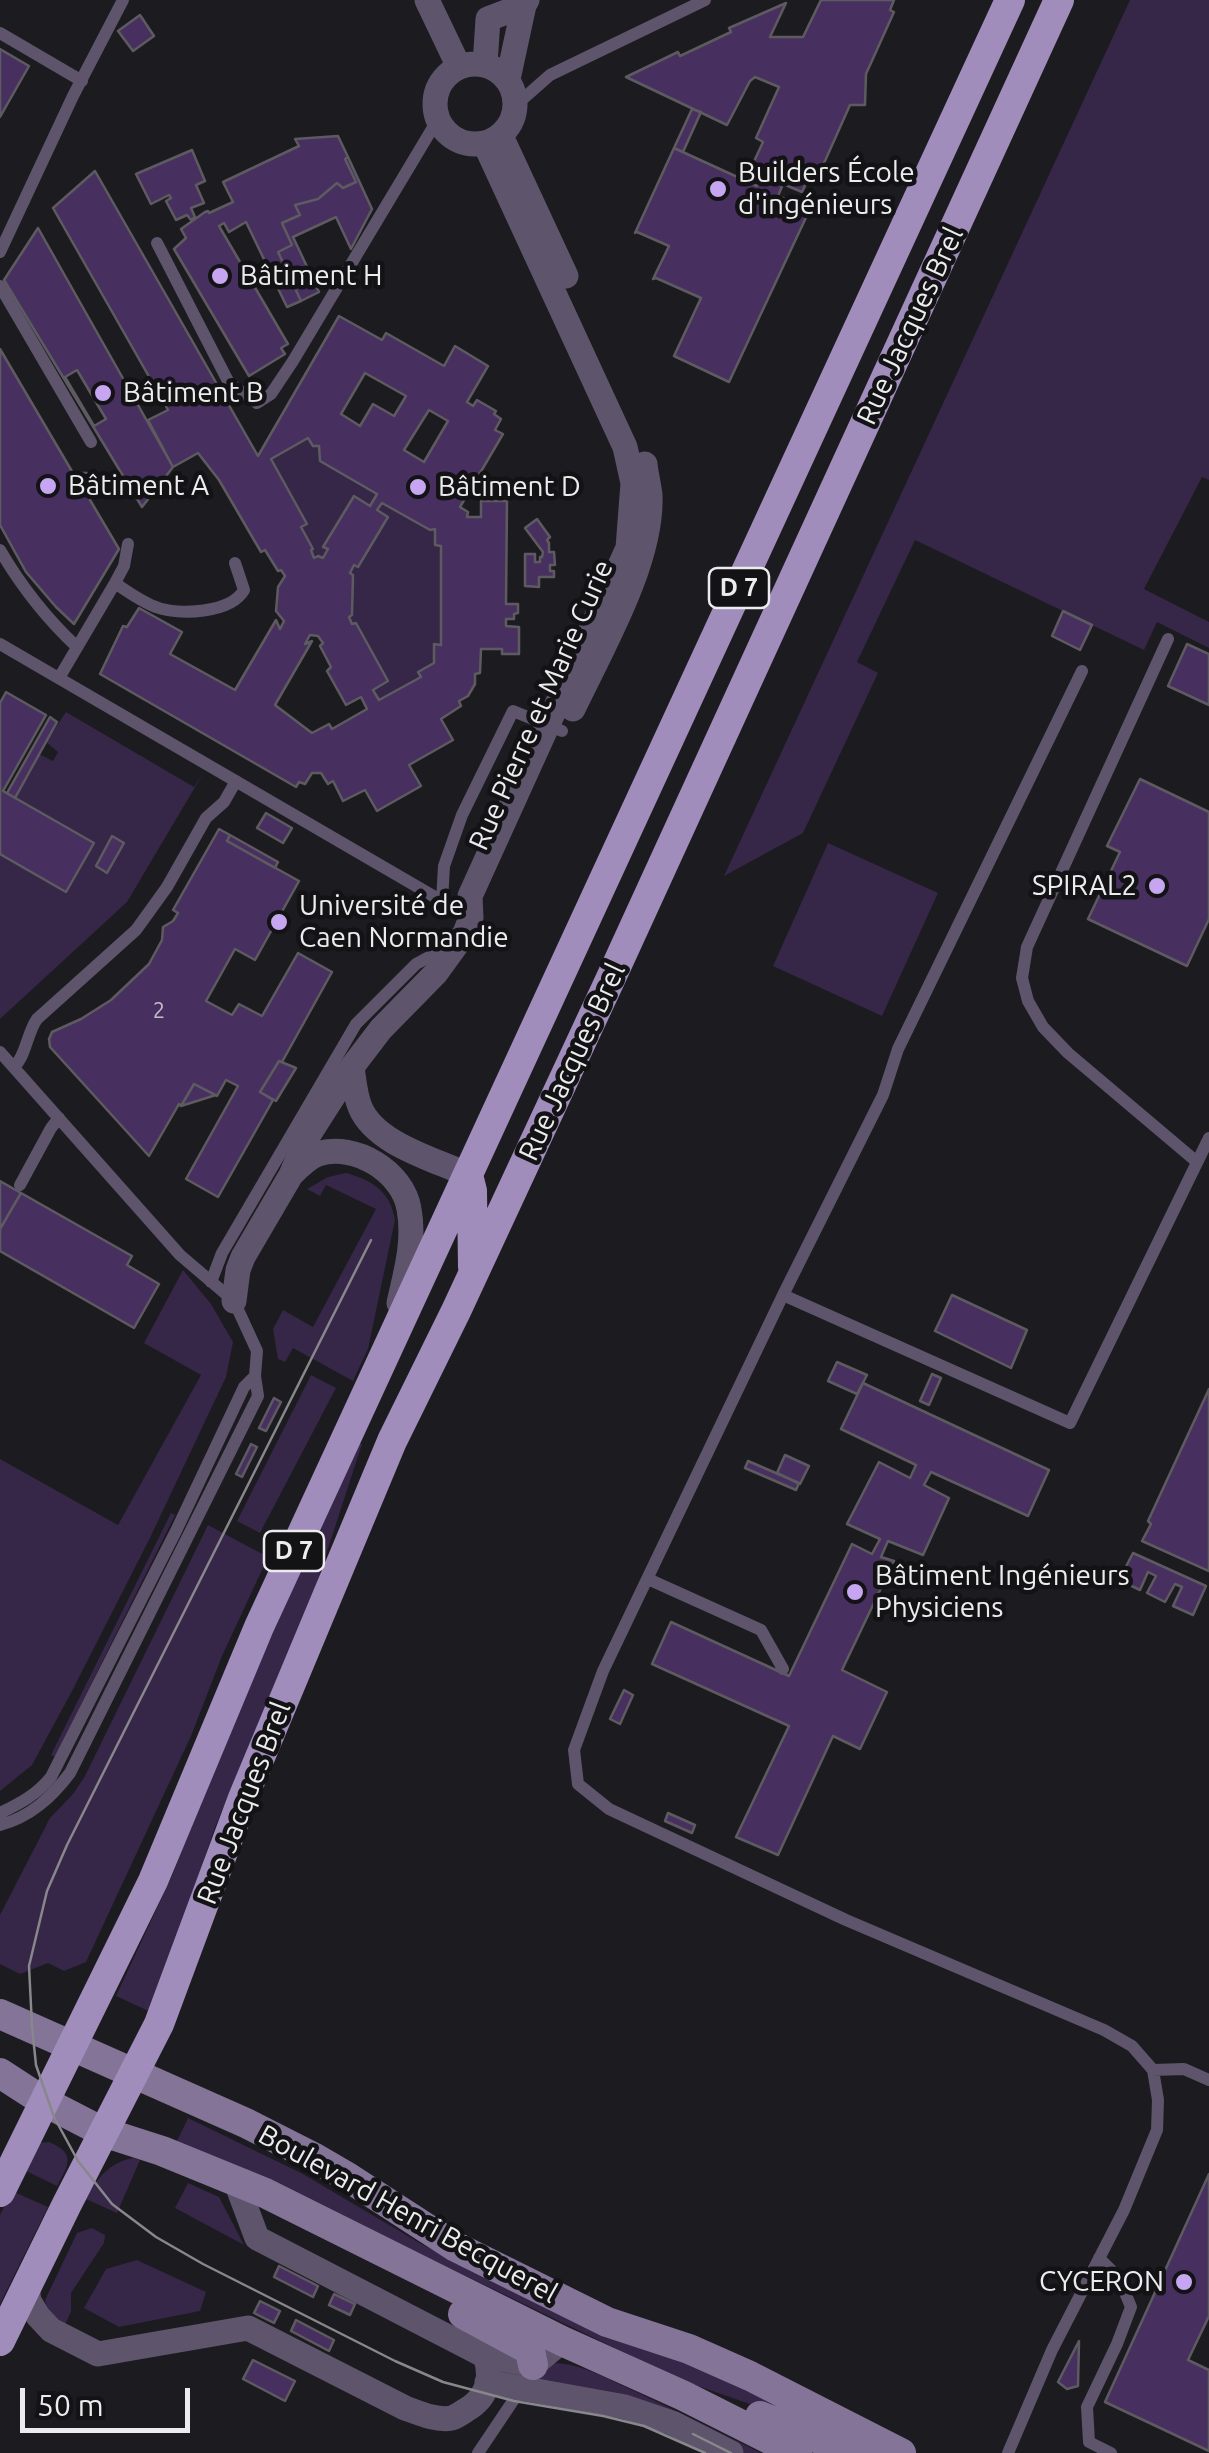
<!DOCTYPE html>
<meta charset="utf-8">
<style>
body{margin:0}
#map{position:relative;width:1209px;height:2453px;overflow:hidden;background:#1c1b1f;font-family:Ubuntu,sans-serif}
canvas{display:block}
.scale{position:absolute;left:20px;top:2388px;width:170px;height:45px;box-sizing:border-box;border:5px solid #ecebee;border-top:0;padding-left:12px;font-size:30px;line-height:35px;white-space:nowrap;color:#ecebee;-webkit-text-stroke:8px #131215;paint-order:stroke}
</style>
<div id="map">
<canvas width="1209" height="2453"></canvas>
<div class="scale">50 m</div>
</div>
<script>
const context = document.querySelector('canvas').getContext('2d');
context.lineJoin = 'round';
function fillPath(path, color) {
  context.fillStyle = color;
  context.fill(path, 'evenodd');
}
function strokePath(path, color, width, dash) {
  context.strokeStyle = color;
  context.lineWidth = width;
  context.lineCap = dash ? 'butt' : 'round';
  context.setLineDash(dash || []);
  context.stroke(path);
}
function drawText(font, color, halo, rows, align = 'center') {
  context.font = font + ' Ubuntu,sans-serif';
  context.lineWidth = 9;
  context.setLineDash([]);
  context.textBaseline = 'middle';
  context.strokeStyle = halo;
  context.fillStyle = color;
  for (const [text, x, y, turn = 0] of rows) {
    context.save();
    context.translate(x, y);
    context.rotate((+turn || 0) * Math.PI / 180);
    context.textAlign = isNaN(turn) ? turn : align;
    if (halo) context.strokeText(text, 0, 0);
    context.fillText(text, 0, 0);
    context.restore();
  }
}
fillPath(new Path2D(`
 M1130 0H1209V480L1202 477 1144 589 1209 622V648L1157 622 1144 650 915 540 857 662 878 673 803 833 724 876Z
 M308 438 313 446H319L320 461 377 494 370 506 353 497 324 546 328 549 323 558H314L311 550 313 549 301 527 306 524 271 459Z
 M382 503 430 530 435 529V545L441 546V645H434V663L419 672 421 677 379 700 373 690 388 680 357 623 352 624 349 617 353 575 350 573 354 565 359 567 388 517 377 510Z
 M66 712 194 787 204 772 127 902 0 1019V854L66 892 94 843 15 798 39 754 53 761 58 752 46 742Z
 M828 843 938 893 882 1016 773 966Z
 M346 1173C372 1180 391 1192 395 1220L368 1349 353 1381 293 1348 285 1362 278 1359 273 1329 283 1310 313 1327 376 1209 326 1185 320 1196 307 1189 328 1177Z
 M183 1270 211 1304 233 1342 226 1377 150 1538 71 1693 32 1765 0 1791V1459L118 1525 201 1375 144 1343Z
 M311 1375 336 1388 260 1533 237 1521Z
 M356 1443 362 1444 310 1604 215 1827 153 2013 116 1996 171 1878 234 1716 278 1622 311 1539Z
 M171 1513 175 1515 55 1757 51 1755Z
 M208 1525 268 1557 222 1656 191 1736 86 1962 64 1971 48 1963 20 1974 0 1964V1915L50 1818 73 1794 85 1776Z
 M188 2118 303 2174 423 2245 616 2337 694 2361 783 2407 784 2416 681 2380 433 2260 249 2174 176 2143Z
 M49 2142C76 2153 69 2165 57 2186L22 2169 39 2143Z
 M133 2158 140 2160 117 2213 86 2199C96 2179 110 2162 133 2158Z
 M188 2183 219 2197 244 2245 175 2208Z
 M12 2191 48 2207 0 2304V2215Z
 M92 2228 105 2235 104 2243 71 2293V2311L65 2325 50 2317 45 2300 77 2233Z
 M137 2260 206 2292 200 2311 119 2327 84 2308 106 2269Z
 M550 2363C579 2362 606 2378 632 2390 675 2410 718 2431 761 2453H744L659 2410 531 2384Z`), '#362648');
const building = new Path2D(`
 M821 0H894L890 10 894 12 866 74 865 105H850L825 161 820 169 814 167 802 192 783 184 778 196 810 209 729 382 674 356 701 298 656 278 653 279 669 246 637 232 635 233 674 148 757 186 763 175 751 168 763 142 756 138 779 87 755 77 750 81 727 125 626 77 678 52 680 56 731 32 729 28 786 3 770 37H803Z
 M140 15 154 36 133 51 118 31Z
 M0 49 29 66 0 117Z
 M692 109 701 112 683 152 674 148Z
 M338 136 348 157 345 159 356 182 343 188 337 183 318 199 295 205 300 215 282 223 292 245 278 252 301 301 287 307 246 222 229 232 224 223 219 226 288 344 281 348 285 354 249 376 174 249 186 238 181 229 205 212 208 211 209 213 233 202 223 182 299 146 295 139Z
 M192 150 205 181 196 185 204 203 191 208 195 217 191 220 187 215 176 220 166 201 171 198 169 195 151 204 136 174Z
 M348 157 372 209 351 249 336 217 293 237 319 292 301 301 278 252 292 245 282 223 300 215 295 205 318 199 337 183 343 188 356 182 345 159Z
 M95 171 258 456 339 316 382 340 386 333 444 366 455 346 488 366 467 402 473 406 477 400 496 411 494 414 501 419 495 430 503 434 460 507 468 512 467 517H481V501H507L506 604H518V613L514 614V619H506V626L519 627V654H502V649H481L480 673 475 674V684L468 696 459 701 461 706 441 719 453 740 409 765 421 786 377 811 365 790 343 801 333 781 328 784 321 773H312L305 784 299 782 296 787 100 674 123 626 127 627 139 608 182 632 170 654 235 690 276 620 280 629 284 621 276 611 278 587 285 576 281 570 278 571 265 550 261 552 219 480 198 453 173 467 148 420 168 410 53 208ZM365 373 406 396 394 416 373 404 360 426 341 414ZM429 410 448 421 424 462 404 450ZM308 438 313 446H319L320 461 377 494 370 506 354 496 323 547 328 549 323 558 318 556 314 558 311 550 313 549 301 527 307 524 271 459ZM382 503 430 530 435 529V545L441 546V645L434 644V663L418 672 421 677 379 700 373 690 388 681 356 623 352 624 349 617 352 615 353 575 350 573 354 565 358 567 388 517 377 510ZM310 635 318 636 323 643 320 646 331 667 327 671 346 705 361 697 367 709 332 729 329 724 312 733 275 705 312 641 305 644Z
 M38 228 173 467 142 507 4 280Z
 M0 349 73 473H87L92 477 96 489 90 500 119 549 74 624 56 607 26 572 0 525Z
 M77 370 106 419 94 426 65 377Z
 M537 519 550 537 547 540 549 543V552H554L555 565H550V571H554V577H539V587L525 586V554H535V562H540V557H542L543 552 525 528Z
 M1063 611 1092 625 1080 650 1052 636Z
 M1187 644 1209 654V705L1168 686Z
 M6 692 46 715 3 791 94 843 66 892 0 854V703Z
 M50 717 57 722 15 798 7 793Z
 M1140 779 1209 812V919L1187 966 1088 919 1120 852 1107 846Z
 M266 813 292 828 283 843 257 828Z
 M219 829 230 835 227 841 299 881 255 960 235 949 206 1001 232 1015 239 1004 262 1016 298 953 332 972 282 1062 279 1061 260 1092 273 1100 218 1197 186 1179 238 1086 226 1080 217 1096 194 1084 181 1106 179 1104 149 1156 50 1047 49 1039 52 1032 81 1019 111 1000 149 964 162 940 163 927 173 921 178 913 173 910Z
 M230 835 278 862 275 868 227 841Z
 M112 836 124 843 107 873 96 866Z
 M279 1061 296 1068 276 1101 260 1092Z
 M194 1084 216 1095 181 1106Z
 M0 1181 21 1193 0 1229Z
 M21 1193 132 1256 127 1265 159 1284 134 1328 0 1251V1229Z
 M952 1295 1027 1330 1011 1368 935 1331Z
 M837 1362 867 1375 857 1394 828 1381Z
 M932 1374 941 1378 929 1405 920 1401Z
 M863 1383 1049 1470 1028 1516 931 1472 924 1485 949 1498 923 1555 888 1541 881 1557 894 1561 842 1670 887 1692 860 1749 833 1736 778 1855 736 1837 789 1726 652 1664 671 1622 789 1676 852 1544 872 1554 880 1539 847 1524 879 1462 910 1478 916 1465 841 1429Z
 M1209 1389V1571L1142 1541 1151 1524 1148 1521Z
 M274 1398 281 1402 266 1431 259 1428Z
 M251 1444 257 1447 242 1477 236 1474Z
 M785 1455 809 1466 800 1484 777 1473Z
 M748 1461 799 1483 796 1490 745 1468Z
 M1133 1553 1206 1586 1193 1615 1173 1606 1182 1587 1175 1584 1165 1602 1147 1593 1156 1576 1148 1572 1140 1590 1119 1580Z
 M624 1690 633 1695 620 1724 610 1719Z
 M668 1813 695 1825 692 1833 665 1821Z
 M1209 2174V2316L1188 2360 1209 2370V2451L1105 2402Z
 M279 2266 318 2286 313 2297 274 2277Z
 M334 2294 355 2304 350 2315 329 2305Z
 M260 2301 280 2311 274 2323 254 2313Z
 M296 2320 334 2340 329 2351 291 2331Z
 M1079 2341 1078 2386 1067 2389 1058 2382Z
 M253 2360 295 2381 285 2401 243 2379Z`);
fillPath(building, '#473060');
strokePath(building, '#5d5b60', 2.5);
strokePath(new Path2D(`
 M0 33 82 81
 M516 105 550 75 705 0
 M157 243 229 383 257 403 271 394 293 361 432 129H443
 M0 252 73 96 123 0
 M0 286 91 442
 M0 550C21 586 46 618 77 647
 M115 583 124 566 128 544
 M1168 639 1027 947 1022 978 1028 1001 1043 1027 1068 1053 1197 1162
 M0 644 471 918
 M59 678 115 583C128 592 142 602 156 607 179 616 231 613 244 590L235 563
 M442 901 444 866 462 815 513 711 562 731
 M0 1052 180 1255 234 1301 257 1351 255 1376 258 1396 70 1773C51 1798 30 1817 0 1825
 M14 1067C26 1056 27 1033 37 1019L136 930 167 887 206 818 224 802 236 781
 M20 1185 51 1128 59 1118
 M211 1282 222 1253 356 1024 416 964 429 957 450 953
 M783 1295 883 1095 898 1049 1082 671
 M648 1579 761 1630 783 1669
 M0 1813C21 1803 36 1795 51 1777L176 1531 244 1387 255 1376
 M1153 2070 1184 2069 1209 2080
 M1099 2258 1119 2278 1131 2307 1117 2344 1087 2407 1089 2442 1111 2453
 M478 2453 523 2386
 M1008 2453 1052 2350 1124 2210 1157 2130 1158 2100 1153 2070 1132 2046 1104 2030 846 1920 609 1809 578 1784 574 1750 603 1671 783 1295 1070 1423 1209 1138`), '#5e546b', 12);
strokePath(new Path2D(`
 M427 0 459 67
 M435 104a40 40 0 1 1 80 0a40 40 0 1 1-80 0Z
 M485 65 488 19 524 5
 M508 79 524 5 527 0
 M501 136 566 276
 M573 709C601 650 653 561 650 495 649 485 646 475 645 464
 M352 1067C354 1081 355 1095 360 1107 375 1144 434 1159 468 1175
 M293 1173C301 1165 308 1158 318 1154 355 1142 403 1172 409 1209 415 1241 406 1272 399 1303
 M234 1301 238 1270 243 1257 291 1175 306 1139 352 1067 381 1029 436 973 465 933 471 918 470 896 628 548 633 483 625 447 485 144
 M236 2182 257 2238 485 2356 533 2365 562 2341
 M27 2288 29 2301 38 2316 51 2330 98 2354 248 2328 405 2408C419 2413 436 2421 452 2418 455 2417 463 2412 466 2410 487 2398 493 2378 485 2356
 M487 2382 625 2407 672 2423 731 2453`), '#5e546b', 25);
strokePath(new Path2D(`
 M0 2014 248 2124 313 2157 349 2178 454 2246 607 2322 689 2349 750 2376 901 2453
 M0 2073 43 2101 103 2132 162 2151 265 2193 562 2341 684 2396 797 2453
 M463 2314 530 2350 533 2365
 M760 2416 855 2453`), '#837498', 30);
strokePath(new Path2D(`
 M468 1175 472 1191 473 1267
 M0 2192 153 1881 259 1627 1010 0
 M0 2341 66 2206 159 2024 243 1798 392 1441 456 1311 610 980 1059 0`), '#a18dbc', 30);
strokePath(new Path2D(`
 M371 1240 67 1845 47 1891 29 1966 32 2026 36 2065 54 2117 78 2161 112 2204 156 2237 203 2264 395 2361 443 2382 514 2401 603 2416 644 2426 705 2453
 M693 2434 731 2453`), '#88878b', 2.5);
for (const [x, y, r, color] of [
 [718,189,10,"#c6a6f0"],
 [220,276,10,"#c6a6f0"],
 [103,393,10,"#c6a6f0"],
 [48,486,10,"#c6a6f0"],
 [418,487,10,"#c6a6f0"],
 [1157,886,10,"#c6a6f0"],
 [279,922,10,"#c6a6f0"],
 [855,1592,10,"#c6a6f0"],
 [1184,2282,10,"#c6a6f0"]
]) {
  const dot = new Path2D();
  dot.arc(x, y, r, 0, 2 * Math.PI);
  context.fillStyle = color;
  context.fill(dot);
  strokePath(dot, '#131215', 4);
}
drawText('22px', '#c3bcca', null, [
 ["2",159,1011]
]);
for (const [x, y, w] of [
 [739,588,60],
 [294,1551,60]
]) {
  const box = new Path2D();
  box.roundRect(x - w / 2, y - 20, w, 40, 8);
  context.fillStyle = '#131215';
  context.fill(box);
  strokePath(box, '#ecebee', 2.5);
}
drawText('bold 25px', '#ecebee', null, [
 ["D 7",739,588],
 ["D 7",294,1551]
]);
drawText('28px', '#ecebee', '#131215', [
 ["Builders École",738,173],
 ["d'ingénieurs",738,205],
 ["Bâtiment H",240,276],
 ["Bâtiment B",123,393],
 ["Bâtiment A",68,486],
 ["Bâtiment D",438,487],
 ["SPIRAL2",1137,886,"right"],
 ["Université de",299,906],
 ["Caen Normandie",299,938],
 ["Bâtiment Ingénieurs",875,1576],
 ["Physiciens",875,1608],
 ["CYCERON",1164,2282,"right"]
], 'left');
drawText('28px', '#ecebee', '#131215', [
 ["Rue Jacques Brel",910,326,-65],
 ["Rue Pierre et Marie Curie",541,705,-66],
 ["Rue Jacques Brel",572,1062,-65],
 ["Rue Jacques Brel",244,1803,-69],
 ["Boulevard Henri Becquerel",408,2214,29]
]);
</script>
